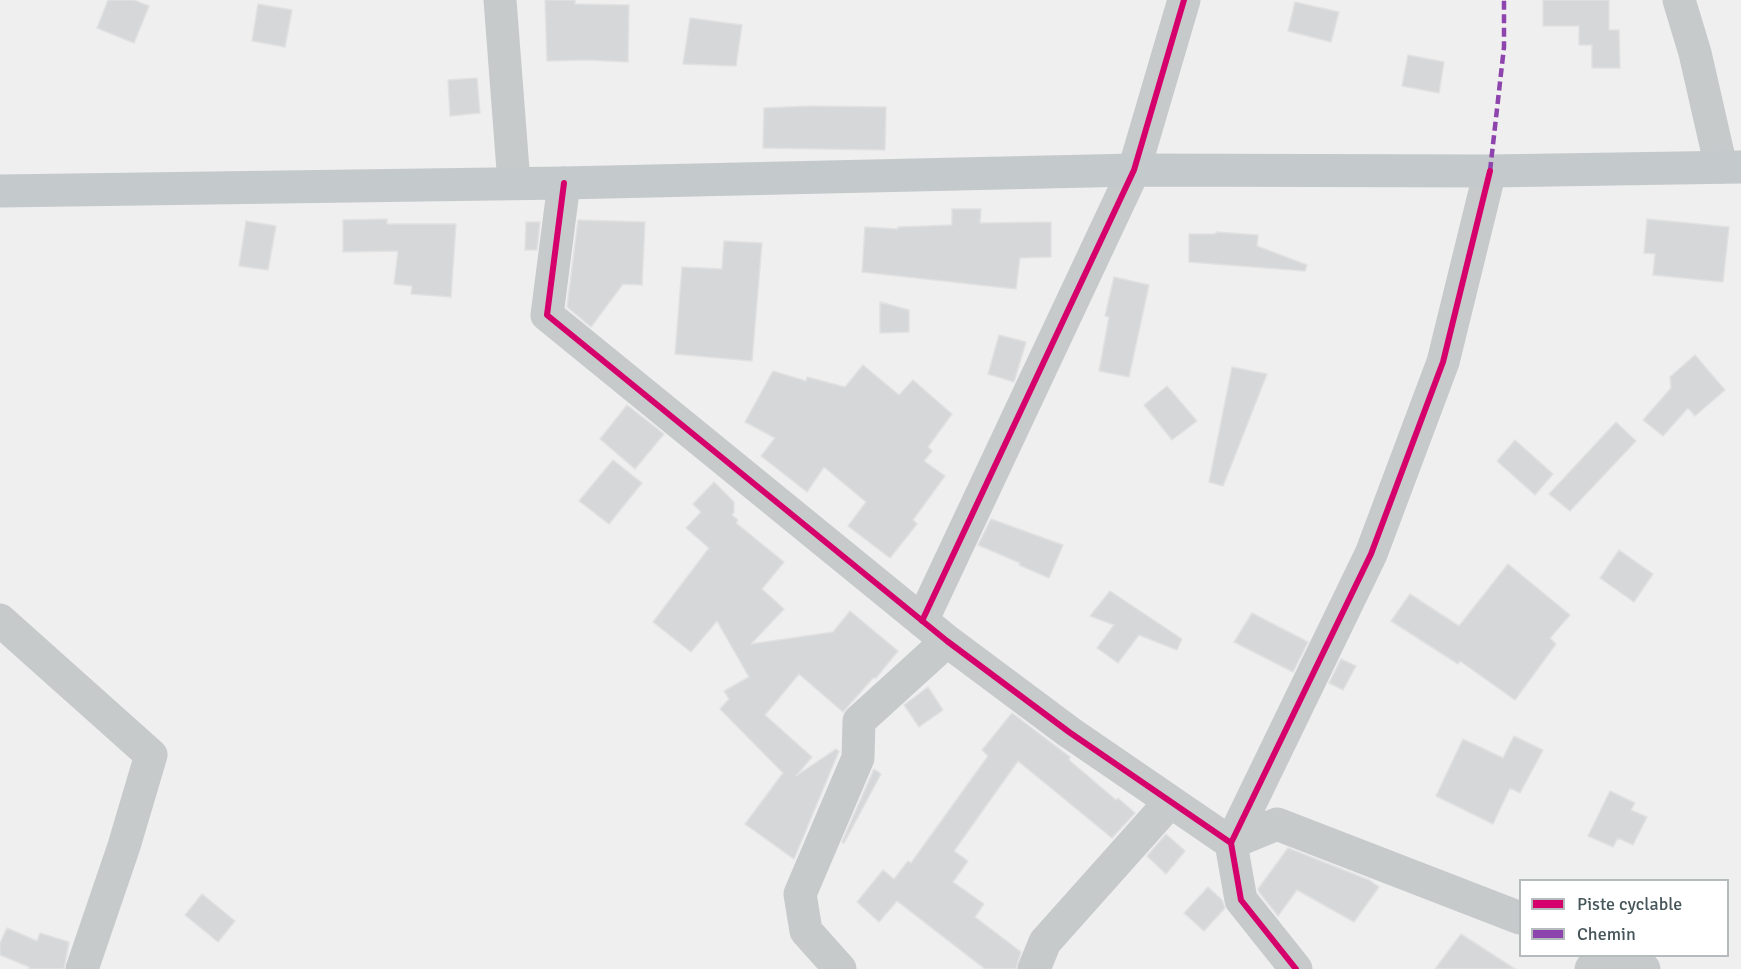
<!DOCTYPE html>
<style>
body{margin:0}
#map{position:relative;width:1741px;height:969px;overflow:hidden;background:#f0efef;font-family:Signika,sans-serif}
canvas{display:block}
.legend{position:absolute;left:1519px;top:879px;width:210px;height:78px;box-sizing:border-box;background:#fff;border:2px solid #b5bbbd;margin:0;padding:8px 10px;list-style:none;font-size:18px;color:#46565b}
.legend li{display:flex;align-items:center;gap:12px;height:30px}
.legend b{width:30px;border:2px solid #b5bbbd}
</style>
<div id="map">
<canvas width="1741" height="969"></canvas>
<ul class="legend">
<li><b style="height:8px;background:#d6006c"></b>Piste cyclable</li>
<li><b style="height:8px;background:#8e44ad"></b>Chemin</li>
</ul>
</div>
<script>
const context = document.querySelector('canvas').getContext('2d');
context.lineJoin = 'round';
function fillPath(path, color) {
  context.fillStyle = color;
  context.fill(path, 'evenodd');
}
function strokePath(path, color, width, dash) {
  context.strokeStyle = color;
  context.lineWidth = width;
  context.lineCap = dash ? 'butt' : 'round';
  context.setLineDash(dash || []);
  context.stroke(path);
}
const building = new Path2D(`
 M108 0H134L149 6 134 43 97 28Z
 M545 0H575V4L629 5 628 62 586 60 547 61Z
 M1543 0H1609V30H1619L1620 68H1592V45H1579V26H1543Z
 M1295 2 1339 12 1331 42 1288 31Z
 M258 4 292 10 285 47 252 41Z
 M690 18 742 25 736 66 683 64Z
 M1408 55 1444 62 1439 93 1402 86Z
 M477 78 480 113 450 116 448 80Z
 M809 106 886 107 885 150 763 148 764 108Z
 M952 209H981L980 223 1051 222V257L1020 258 1016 289 862 272 865 227 898 229V227L952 225Z
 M387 219V224H456L451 297 411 294 412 286 394 284 398 251 343 252V220Z
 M1647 219 1729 227 1723 282 1653 275 1655 254 1644 253Z
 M578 220 645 222 642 285 623 284 591 327 567 307Z
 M246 221 276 226 268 270 239 266Z
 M526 222H540L537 250H525Z
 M1216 232 1258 235 1257 246 1307 265 1305 271 1189 262V234H1216Z
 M724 241 762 243 752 361 675 354 682 267 722 269Z
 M1114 277 1149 285 1129 377 1099 371 1109 317 1105 316Z
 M880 302 909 310V332L880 333Z
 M999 335 1026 342 1014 382 988 374Z
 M1695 355 1725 390 1695 416 1688 408 1663 436 1643 420 1671 388 1670 377Z
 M863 365 899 395 913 380 952 414 928 447 932 451 924 461 945 476 913 520 917 524 890 558 848 526 866 502 824 467 807 492 761 456 775 438 745 422 773 371 806 381 807 377 845 387Z
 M1232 367 1267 374 1223 486 1209 482Z
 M1167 386 1197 421 1172 440 1144 405Z
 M627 405 664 434 635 469 600 439Z
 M1616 422 1636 441 1570 511 1549 494Z
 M1515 440 1553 474 1535 495 1497 461Z
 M613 460 642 483 609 524 579 501Z
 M714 482 734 502V512L732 515 738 520 736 523 784 562 762 589 784 609 751 644 833 632 850 611 898 651 876 678H873L843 712 799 674 765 715 812 757 796 776 836 749 839 751 794 859 745 824 783 773 720 709 729 699 724 691 749 677 717 621 691 652 653 622 709 548 686 528 701 512 693 504Z
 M991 519 1063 545 1049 578 1019 565 1020 563 978 545Z
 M1619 550 1653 574 1634 602 1600 578Z
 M1508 564 1570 615 1550 638 1556 644 1515 700 1460 661 1458 664 1391 621 1410 594 1459 626Z
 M1110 591 1182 639 1177 650 1139 635 1118 663 1097 648 1114 625 1090 616Z
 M1252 613 1308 642 1293 672 1234 642Z
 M1341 659 1356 666 1343 690 1329 683Z
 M928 687 943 710 919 727 904 705Z
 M1012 713 1070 757 1069 760 1116 800 1118 798 1135 813 1112 838 1018 761 954 851 968 861 953 882 984 904 975 917 1021 952 1016 969H985L897 901 879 922 857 902 883 870 894 879 908 861 911 863 988 756 982 750Z
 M1514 736 1543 750 1520 793 1510 788 1493 824 1436 796 1463 739 1503 758Z
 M874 769 881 774 844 843 842 842Z
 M1610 791 1635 803 1631 810 1647 817 1633 845 1618 838 1613 847 1588 836Z
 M1166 834 1185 851 1166 874 1147 856Z
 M1288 848 1369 880 1379 887 1354 922 1297 890 1278 916 1259 892 1258 889Z
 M1208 887 1222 900 1225 908 1204 931 1184 913Z
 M202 894 235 921 218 942 185 915Z
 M7 928 37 941 40 933 69 942 64 969H29V967L0 955V943Z
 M1461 934 1515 969H1435Z`);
fillPath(building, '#d6d7d8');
strokePath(building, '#e1e1e2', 1.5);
strokePath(new Path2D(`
 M500 0 514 183
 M1679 0 1695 53 1721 167
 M564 183 547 315 947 641 1069 732 1231 843 1241 900 1296 969
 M0 620 151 755 124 846 82 969
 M922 621 1134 170 1184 0
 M1231 843 1371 554 1443 362 1490 171
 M1231 843 1277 824 1520 918
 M1615 956 1644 969
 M840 969 806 931 800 894 858 758 859 721 947 641
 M1034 969 1045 942 1170 802
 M1591 969 1600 956`), '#c7cacb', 33);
strokePath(new Path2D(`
 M0 191 564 183 1134 170 1490 171 1741 167`), '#c4c9cb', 33);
strokePath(new Path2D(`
 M1490 171 1504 47V0`), '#8e44ad', 4.5, [9, 4.5]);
strokePath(new Path2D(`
 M564 183 547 315 947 641 1069 732 1231 843 1241 900 1296 969
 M922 621 1134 170 1184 0
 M1231 843 1371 554 1443 362 1490 171`), '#d6006c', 6);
</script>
